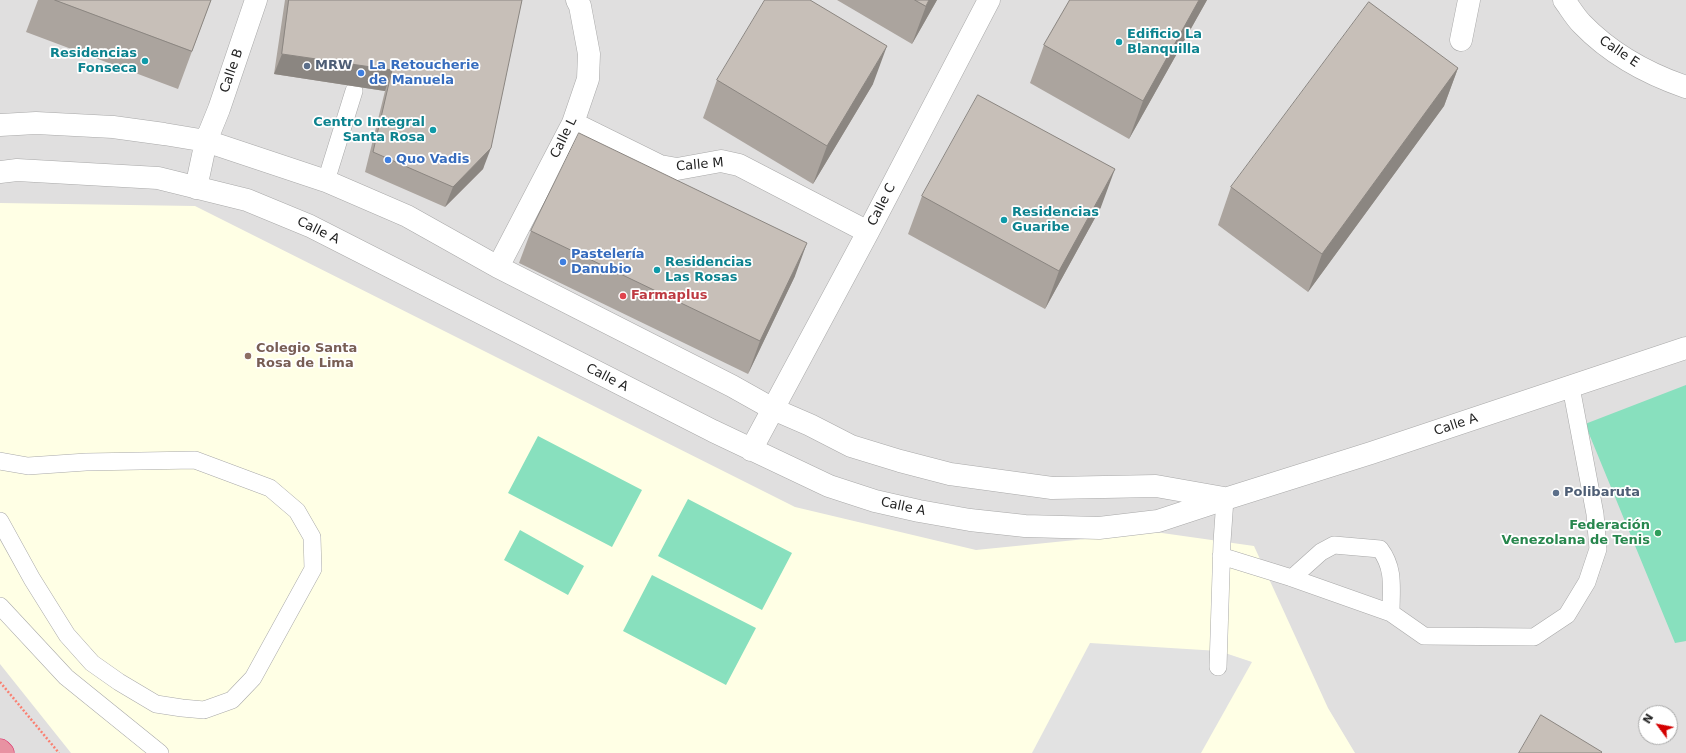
<!DOCTYPE html>
<meta charset="utf-8">
<style>
body{margin:0}
#map{position:relative;width:1686px;height:753px;overflow:hidden;background:#f2efe9;font-family:"DejaVu Sans",sans-serif}
canvas{display:block}
.north{position:absolute;left:1638px;top:705px;width:40px;height:40px;box-sizing:border-box;background:#fff;border:1px solid #a7a7a7;border-radius:50%;rotate:302deg;font-size:11px;font-weight:700;line-height:16px;text-align:center;color:#222}
.north::after{content:'';display:block;margin:auto;width:14px;height:18px;background:#d40000;clip-path:polygon(50% 0,100% 100%,50% 72%,0 100%)}
</style>
<div id="map">
<canvas width="1686" height="753"></canvas>
<div class="north">N</div>
</div>
<script>
const context = document.querySelector('canvas').getContext('2d');
context.lineJoin = 'round';
function fillPath(path, color) {
  context.fillStyle = color;
  context.fill(path, 'evenodd');
}
function strokePath(path, color, width, dash) {
  context.strokeStyle = color;
  context.lineWidth = width;
  context.lineCap = dash ? 'butt' : 'round';
  context.setLineDash(dash || []);
  context.stroke(path);
}
function drawText(font, color, halo, rows, align = 'center') {
  context.font = font + ' "DejaVu Sans",sans-serif';
  context.lineWidth = 3.5;
  context.setLineDash([]);
  context.textBaseline = 'middle';
  context.strokeStyle = halo;
  context.fillStyle = color;
  for (const [text, x, y, turn = 0] of rows) {
    context.save();
    context.translate(x, y);
    context.rotate((+turn || 0) * Math.PI / 180);
    context.textAlign = isNaN(turn) ? turn : align;
    if (halo) context.strokeText(text, 0, 0);
    context.fillText(text, 0, 0);
    context.restore();
  }
}
fillPath(new Path2D(`
 M0 0H1686V753H0ZM1646 713H1670V737H1646Z`), '#e0dfdf');
fillPath(new Path2D(`
 M0 203 195 206 795 507 976 550 1155 532 1254 546 1328 708 1355 753H71L0 664Z`), '#ffffe5');
fillPath(new Path2D(`
 M1686 385V641L1675 643 1585 424Z
 M538 436 642 490 612 547 508 493Z
 M688 499 792 553 762 610 658 556Z
 M520 530 584 566 568 595 504 560Z
 M652 575 756 628 726 685 623 631Z`), '#88e0be');
fillPath(new Path2D(`
 M1090 643 1219 651 1252 662 1201 753H1032Z`), '#e2e2e2');
const lane = new Path2D(`
 M326 181 354 91
 M0 461 28 466 86 462 195 460 270 488 297 511 312 537 313 569 253 678 232 700 204 710 182 708 156 704 119 682 92 663 67 635 32 579 0 521
 M1221 556 1292 578 1391 613 1424 636 1534 637 1567 615 1587 582 1598 549 1595 514 1571 387
 M1292 578 1321 552 1334 545 1380 549C1395 569 1391 588 1391 613
 M0 606 66 677 160 753
 M1218 667 1222 542 1225 499`);
const street = new Path2D(`
 M1564 0C1570 8 1575 17 1582 24 1610 53 1648 74 1686 87
 M1461 40 1469 0
 M573 123 660 166 677 169 721 161 739 165 868 232
 M0 125 36 123 113 127 164 134 206 141 326 181 407 216 498 267 732 386 773 409 810 425 851 446 900 461 950 474 1052 488 1156 486 1224 498
 M0 172 17 170 158 178 247 200 310 226 713 431 829 486 875 501 919 511 970 520 1025 526 1099 528 1158 521 1225 499 1371 453 1686 348
 M196 188 206 141 219 109 256 0
 M498 267 573 123 588 79 589 54 580 6 577 0
 M751 450 868 232 989 0`);
const highway = new Path2D(`
 M0 750 3 753`);
strokePath(lane, '#a9a9a9', 18);
strokePath(street, '#a9a9a9', 23);
strokePath(highway, '#dc2a67', 23);
strokePath(new Path2D(`
 M0 682 59 753`), '#fa8072', 2.5, [2, 2]);
strokePath(lane, '#fff', 17);
strokePath(street, '#fff', 22);
strokePath(highway, '#e892a2', 22);
fillPath(new Path2D(`
 M38 0H211L178 89 26 32Z
 M285 0H522L483 169 445 207 365 172 385 91 274 74Z
 M837 0H937L912 44Z
 M1070 0H1207L1129 139 1030 83 1044 45Z
 M1458 68 1444 106 1308 292 1218 225 1231 187Z
 M717 80 873 84 813 184 703 118Z
 M922 196 1101 207 1045 309 908 234Z
 M531 231 795 276 748 374 519 263Z`), '#aba49e');
fillPath(new Path2D(`
 M929 0H937L912 44 926 6Z
 M1199 0H1207L1129 139 1143 101Z
 M887 46 873 84 813 184 827 146Z
 M282 54 392 70 385 91 274 74Z
 M1458 68 1444 106 1308 292 1322 254Z
 M491 148 483 169 445 207 453 187Z
 M1115 169 1101 207 1045 309 1059 271Z
 M807 243 795 276 748 374 760 341Z`), '#8b8681');
const building = new Path2D(`
 M55 0H211L192 51Z
 M289 0H522L491 148 453 187 373 152 392 70 282 54Z
 M765 0H810L887 46 827 146 717 80Z
 M915 0H929L926 6Z
 M1070 0H1199L1143 101 1044 45Z
 M1369 2 1458 68 1322 254 1231 187Z
 M978 95 1115 169 1059 271 922 196Z
 M579 133 807 243 760 341 531 231Z
 M1541 715 1602 752 1601 753H1519Z`);
fillPath(building, '#c7bfb8');
strokePath(building, '#8b8681', 1);
for (const [x, y, r, color] of [
 [1119,42,4,"#0f9aa8"],
 [145,61,4,"#0f9aa8"],
 [307,66,4,"#5c6f8a"],
 [361,73,4,"#3f7fe0"],
 [433,130,4,"#0f9aa8"],
 [388,160,4,"#3f7fe0"],
 [1004,220,4,"#0f9aa8"],
 [563,262,4,"#3f7fe0"],
 [657,270,4,"#0f9aa8"],
 [623,296,4,"#e0444e"],
 [248,356,4,"#8d6e63"],
 [1556,493,4,"#5c6f8a"],
 [1658,533,4,"#2e9e5b"]
]) {
  const dot = new Path2D();
  dot.arc(x, y, r, 0, 2 * Math.PI);
  context.fillStyle = color;
  context.fill(dot);
  strokePath(dot, '#fff', 1.5);
}
drawText('bold 13px', '#0d838f', '#fff', [
 ["Edificio La",1127,35],
 ["Blanquilla",1127,50],
 ["Residencias",137,54,"right"],
 ["Fonseca",137,69,"right"],
 ["Centro Integral",425,123,"right"],
 ["Santa Rosa",425,138,"right"],
 ["Residencias",1012,213],
 ["Guaribe",1012,228],
 ["Residencias",665,263],
 ["Las Rosas",665,278]
], 'left');
drawText('13px', '#222', '#fff', [
 ["Calle E",1619,52,34],
 ["Calle B",232,71,-71],
 ["Calle L",564,138,-64],
 ["Calle M",700,165,-5],
 ["Calle C",882,205,-63],
 ["Calle A",318,231,26],
 ["Calle A",607,378,27],
 ["Calle A",1456,425,-18],
 ["Calle A",903,507,12]
]);
drawText('bold 13px', '#4e5e75', '#fff', [
 ["MRW",315,66],
 ["Polibaruta",1564,493]
], 'left');
drawText('bold 13px', '#366cbe', '#fff', [
 ["La Retoucherie",369,66],
 ["de Manuela",369,81],
 ["Quo Vadis",396,160],
 ["Pastelería",571,255],
 ["Danubio",571,270]
], 'left');
drawText('bold 13px', '#be3a42', '#fff', [
 ["Farmaplus",631,296]
], 'left');
drawText('bold 13px', '#785e54', '#fff', [
 ["Colegio Santa",256,349],
 ["Rosa de Lima",256,364]
], 'left');
drawText('bold 13px', '#27864d', '#fff', [
 ["Federación",1650,526],
 ["Venezolana de Tenis",1650,541]
], 'right');
</script>
